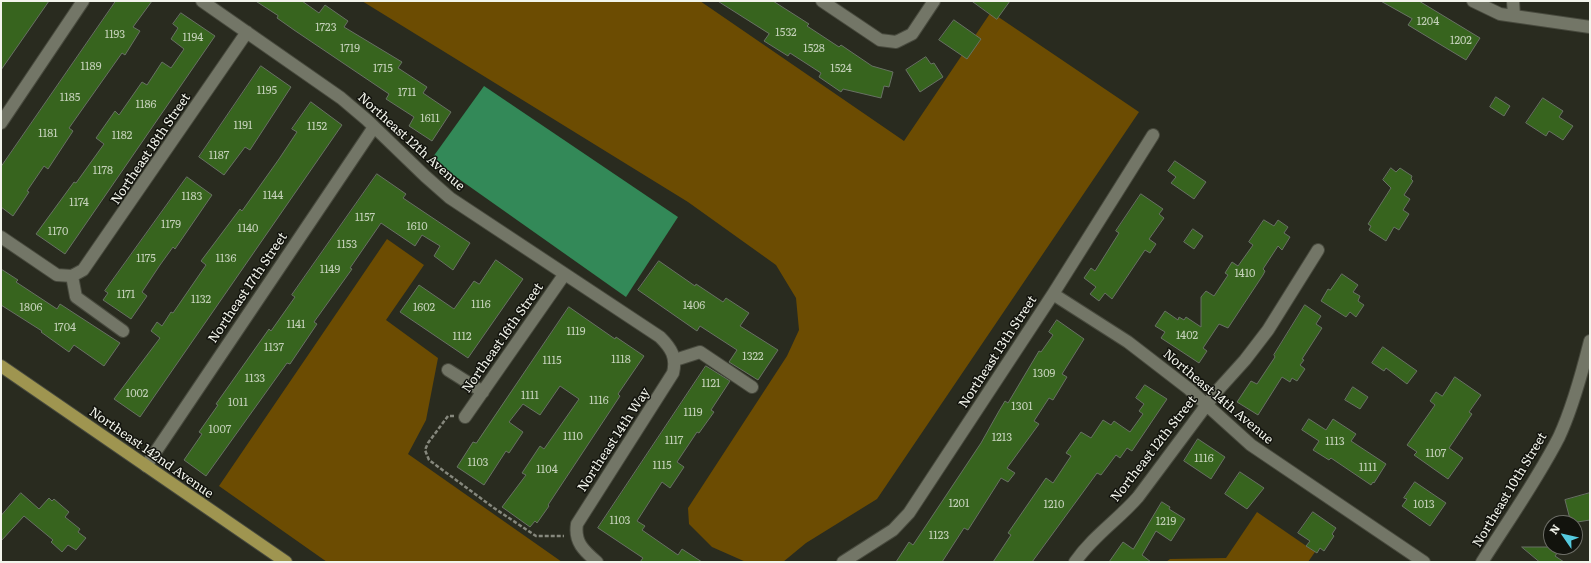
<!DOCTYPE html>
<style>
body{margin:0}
#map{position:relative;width:1591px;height:563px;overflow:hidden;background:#292b1f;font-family:Literata,serif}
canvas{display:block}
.frame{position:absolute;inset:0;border:2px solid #f2f4eb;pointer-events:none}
.north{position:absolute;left:1543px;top:515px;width:40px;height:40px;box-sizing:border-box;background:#12130d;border:1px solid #6c6d66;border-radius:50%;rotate:304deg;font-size:11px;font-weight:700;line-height:16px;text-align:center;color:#f2f4eb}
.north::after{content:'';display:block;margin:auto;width:14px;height:18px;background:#55cadf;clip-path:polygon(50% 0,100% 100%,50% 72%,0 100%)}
</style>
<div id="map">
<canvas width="1591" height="563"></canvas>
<div class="frame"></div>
<div class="north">N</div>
</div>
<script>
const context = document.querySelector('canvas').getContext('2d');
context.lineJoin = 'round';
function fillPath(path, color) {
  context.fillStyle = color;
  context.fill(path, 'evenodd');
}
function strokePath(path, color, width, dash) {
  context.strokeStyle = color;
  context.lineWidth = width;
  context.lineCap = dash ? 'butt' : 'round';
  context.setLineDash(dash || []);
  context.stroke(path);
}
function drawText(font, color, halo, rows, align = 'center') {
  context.font = font + ' Literata,serif';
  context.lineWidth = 3;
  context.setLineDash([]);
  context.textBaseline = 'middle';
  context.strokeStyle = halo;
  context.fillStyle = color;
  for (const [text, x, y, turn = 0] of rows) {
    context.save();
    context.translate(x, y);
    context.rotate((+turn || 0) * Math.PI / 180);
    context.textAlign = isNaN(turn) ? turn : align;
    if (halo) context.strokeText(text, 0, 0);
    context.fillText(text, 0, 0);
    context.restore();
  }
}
fillPath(new Path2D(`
 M362 1H700L904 141 991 12 1139 112 877 499 806 543 783 562H746L712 547 689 524 688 508 787 356 799 330 796 298 776 265 688 202Z
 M387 239 424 265 386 320 438 358 426 420 408 454 562 562H327L219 486Z
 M1257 512 1315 552 1308 562H1166L1170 559 1226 558Z`), '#6c4c02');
fillPath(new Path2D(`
 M484 86 678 217 626 297 449 172 433 157Z`), '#338958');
const building = new Path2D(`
 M1 1H49L1 70Z
 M116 1H152L133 27 140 31 125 55 122 53 69 128 73 131 48 169 44 166 27 191 29 192 13 216 1 207V167Z
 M256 1H302L319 13 325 5 348 21 344 27 402 62 398 68 427 87 423 93 451 112 432 141 409 126 414 117 386 99 389 94 294 30 277 18 278 16Z
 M718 1H773L809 24 807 26 839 47 841 45 872 66 893 72 889 87 884 86 881 98 843 89 841 92 819 77 821 73 790 53 788 56 764 41 769 34Z
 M972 1H1010L997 19Z
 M1381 1H1419L1480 38 1466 60 1408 25 1412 19Z
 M181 13 215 36 65 254 36 234 74 182 76 183 104 144 96 138 115 111 119 115 142 82 147 85 162 62 171 68 184 49 171 39 178 28 173 24Z
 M954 20 981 39 967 59 939 40Z
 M926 57 931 64 934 63 943 77 920 92 906 70Z
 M261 66 291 87 250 150 245 147 224 175 199 157Z
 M1496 97 1510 106 1504 116 1490 107Z
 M1543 98 1563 111 1559 117 1573 126 1563 140 1549 131 1546 136 1526 123Z
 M311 102 342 125 140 417 114 399 160 338 151 331 157 322 162 326 171 312 173 313 206 265 201 261 240 209 242 211 279 159 297 132 292 129Z
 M1175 161 1206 182 1194 199 1171 183 1176 177 1168 171Z
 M1391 168 1396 172 1400 168 1412 176 1411 179 1413 181 1404 195 1410 199 1403 210 1409 214 1399 230 1394 227 1386 241 1369 230 1371 226 1368 224 1391 188 1383 180Z
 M377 174 406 194 403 198 470 243 453 270 434 256 440 246 422 235 415 246 381 223 350 268 352 269 314 322 317 324 290 364 287 363 206 476 184 460 202 434 199 432 218 405 216 404 269 329 271 331 295 297 292 295Z
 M187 177 212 195 175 249 173 247 160 265 142 292 147 296 131 319 103 300 108 293 105 291Z
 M1141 194 1163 209 1159 214 1164 218 1149 239 1156 244 1150 253 1145 250 1112 299 1105 293 1099 301 1090 294 1096 287 1084 278 1091 268 1095 271 1119 233 1116 231Z
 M1264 220 1274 226 1278 220 1288 227 1284 233 1290 237 1282 250 1278 246 1263 269 1265 271 1263 275 1228 328 1219 324 1203 348 1207 351 1199 363 1161 338 1165 332 1155 326 1165 311 1178 320 1179 317 1184 320 1186 317 1201 327V297L1206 291 1214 296 1228 275 1225 273 1232 262 1238 266 1253 245 1249 242Z
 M1193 229 1203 236 1194 249 1184 242Z
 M496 260 523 279 468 358 400 312 419 285 454 309 474 281 479 284Z
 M659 261 695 286 696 284 723 302 726 298 749 313 740 326 778 350 758 380 729 362 737 350 700 326 697 331 638 290Z
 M1 269 18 280 16 282 57 309 60 304 120 343 104 366 74 345 69 352 41 332 42 331 1 305Z
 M1342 274 1358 285 1353 292 1360 296 1358 301 1364 305 1356 317 1350 312 1346 317 1321 301 1328 289 1330 290Z
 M1305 305 1321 316 1316 324 1322 328 1302 359 1304 360 1300 365 1305 369 1297 381 1292 378 1290 382 1282 377 1258 415 1237 402 1251 381 1257 384 1275 357 1274 355Z
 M569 307 615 339 616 337 644 356 618 394 620 396 548 505 549 506 537 523 535 521 530 527 502 507 526 475 522 473 540 446 544 449 579 399 560 386 540 415 523 404 509 422 523 432 509 453 506 451 484 485 457 467 473 442 476 443Z
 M1057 320 1084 339 1062 374 1067 377 1053 400 1049 398 1034 421 1039 424 1007 468 1015 473 1008 482 1001 478 968 530 964 528 942 562H896L909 542 913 545 981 443 999 411 1005 401 1008 403 1039 351 1041 352 1053 335 1049 332Z
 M1383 347 1417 371 1407 384 1386 368 1384 371 1372 363Z
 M706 366 730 381 711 410 714 412 699 433 697 432 677 462 684 467 670 488 662 482 637 521 645 526 642 530 678 555 682 549 702 562H640L643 558 598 528Z
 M1455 377 1481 395 1469 412 1472 414 1449 448 1463 458 1448 479 1414 455 1417 452 1407 445 1435 405 1430 401 1436 392 1442 396Z
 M1145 385 1167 399 1132 451 1127 448 1120 458 1116 455 1101 475 1097 473 1032 562H993L1011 535 1008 533 1046 478 1053 483 1071 456 1066 453 1081 432 1091 438 1103 420 1111 425 1114 421 1130 432 1143 414 1139 411 1144 404 1136 398Z
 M1353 387 1368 397 1360 409 1345 400Z
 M1309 419 1326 430 1333 419 1356 434 1351 441 1386 464 1374 483 1373 482 1371 485 1331 458 1329 460 1313 450 1319 441 1302 430Z
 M1198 439 1225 457 1211 479 1184 461Z
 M1240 472 1264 488 1247 509 1225 494Z
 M1415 482 1446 503 1430 526 1402 506 1407 499 1404 498Z
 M21 493 39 509 49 498 52 501 54 499 69 512 65 517 80 529 78 532 86 538 76 550 68 545 62 552 51 542 53 540 24 516 1 541V516Z
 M1590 493V520L1571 523 1565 500Z
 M1162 502 1170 507 1169 509 1185 519 1171 541 1156 531 1142 555 1151 562H1109L1123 542 1133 549Z
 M1313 512 1336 528 1332 534 1334 536 1324 551 1320 548 1317 553 1306 546 1310 541 1298 533Z
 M1522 547H1562L1555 556 1564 562H1540Z`);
fillPath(building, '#37641e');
strokePath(building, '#687164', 1);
const minor = new Path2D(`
 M202 1 341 98 367 120 425 176 450 198 660 337C671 348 677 357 673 373L577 524C574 542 584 551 597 562
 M822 1 880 40 896 42 912 34 934 1
 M1473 1 1500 14 1590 27
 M1513 1 1514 16
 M1 123 83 1
 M1 237 57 275 72 276 83 270 247 32
 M72 276 76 297 123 331
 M1053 294 1128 342 1189 389 1251 445 1424 562
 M675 360 700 352 752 387
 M448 370 483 392
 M465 417 564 275
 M146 466 374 127
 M843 562 893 530 909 513 1053 294 1153 135
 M1075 562C1093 536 1118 520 1138 497L1217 391 1245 360 1268 330 1318 250
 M1482 562C1508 521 1537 480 1559 437 1573 407 1582 373 1590 341`);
const major = new Path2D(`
 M1 366 286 562`);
strokePath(minor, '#484a3e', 14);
strokePath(major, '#484a3e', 14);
strokePath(new Path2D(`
 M454 416H448L428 443 425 450 429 460 494 508 536 536H564`), '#86887d', 2.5, [4, 2]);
strokePath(minor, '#737667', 12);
strokePath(major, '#9f9550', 12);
drawText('11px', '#c3d0b8', null, [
 ["1204",1428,22],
 ["1723",326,28],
 ["1532",786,33],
 ["1193",115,35],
 ["1194",193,38],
 ["1202",1461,41],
 ["1719",350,49],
 ["1528",814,49],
 ["1189",91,67],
 ["1715",383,69],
 ["1524",841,69],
 ["1195",267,91],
 ["1711",407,93],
 ["1185",70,98],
 ["1186",146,105],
 ["1611",430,119],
 ["1191",243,126],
 ["1152",317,127],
 ["1181",48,134],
 ["1182",122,136],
 ["1187",219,156],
 ["1178",103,171],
 ["1144",273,196],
 ["1183",192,197],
 ["1174",79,203],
 ["1157",365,218],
 ["1179",171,225],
 ["1610",417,227],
 ["1140",248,229],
 ["1170",58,232],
 ["1153",347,245],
 ["1175",146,259],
 ["1136",226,259],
 ["1149",330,270],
 ["1410",1245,274],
 ["1171",126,295],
 ["1132",201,300],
 ["1116",481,305],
 ["1406",694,306],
 ["1806",31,308],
 ["1602",424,308],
 ["1141",296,325],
 ["1704",65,328],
 ["1119",576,332],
 ["1402",1187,336],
 ["1112",462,337],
 ["1137",274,348],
 ["1322",753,357],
 ["1118",621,360],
 ["1115",552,361],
 ["1309",1044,374],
 ["1133",255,379],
 ["1121",711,384],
 ["1002",137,394],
 ["1111",530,396],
 ["1116",599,401],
 ["1011",238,403],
 ["1301",1022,407],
 ["1119",693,413],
 ["1007",220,430],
 ["1110",573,437],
 ["1213",1002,438],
 ["1117",674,441],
 ["1113",1335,442],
 ["1107",1436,454],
 ["1116",1204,459],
 ["1103",478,463],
 ["1115",662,466],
 ["1111",1368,468],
 ["1104",547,470],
 ["1201",959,504],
 ["1210",1054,505],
 ["1013",1424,505],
 ["1103",620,521],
 ["1219",1166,522],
 ["1123",939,536]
]);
drawText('13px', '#f2f4eb', '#12130d', [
 ["Northeast 12th Avenue",411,142,42],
 ["Northeast 18th Street",151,149,-56],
 ["Northeast 17th Street",248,288,-56],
 ["Northeast 16th Street",503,338,-55],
 ["Northeast 13th Street",998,352,-57],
 ["Northeast 14th Avenue",1218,397,40],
 ["Northeast 14th Way",614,440,-57],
 ["Northeast 12th Street",1154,449,-52],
 ["Northeast 142nd Avenue",151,453,35],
 ["Northeast 10th Street",1510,490,-59]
]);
</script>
